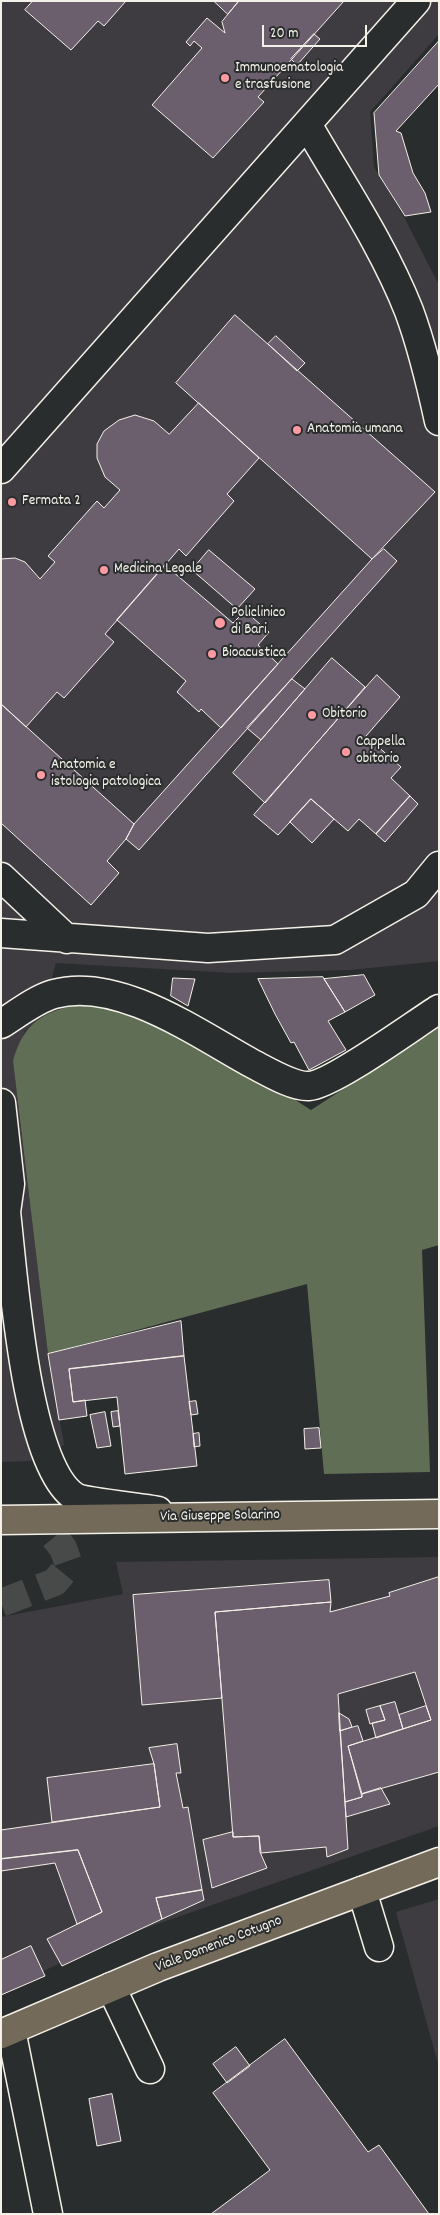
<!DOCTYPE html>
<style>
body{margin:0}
#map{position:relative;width:440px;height:2215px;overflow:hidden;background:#2a2d2e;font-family:Dekko,sans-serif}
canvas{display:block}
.frame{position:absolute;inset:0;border:2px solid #f4f1e8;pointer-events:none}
.scale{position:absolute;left:262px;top:25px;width:105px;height:22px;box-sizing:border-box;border:2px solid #f4f1e8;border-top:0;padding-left:6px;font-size:15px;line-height:18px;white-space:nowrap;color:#f4f1e8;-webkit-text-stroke:4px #2a2d2e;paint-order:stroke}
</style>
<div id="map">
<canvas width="440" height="2215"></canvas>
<div class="frame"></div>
<div class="scale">20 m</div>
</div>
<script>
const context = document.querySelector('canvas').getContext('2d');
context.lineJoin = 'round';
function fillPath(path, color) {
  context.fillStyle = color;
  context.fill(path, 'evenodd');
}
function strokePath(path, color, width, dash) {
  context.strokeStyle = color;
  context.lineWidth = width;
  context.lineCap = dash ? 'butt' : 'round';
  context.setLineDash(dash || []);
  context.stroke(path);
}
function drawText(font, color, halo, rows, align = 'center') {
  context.font = font + ' Dekko,sans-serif';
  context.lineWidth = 4;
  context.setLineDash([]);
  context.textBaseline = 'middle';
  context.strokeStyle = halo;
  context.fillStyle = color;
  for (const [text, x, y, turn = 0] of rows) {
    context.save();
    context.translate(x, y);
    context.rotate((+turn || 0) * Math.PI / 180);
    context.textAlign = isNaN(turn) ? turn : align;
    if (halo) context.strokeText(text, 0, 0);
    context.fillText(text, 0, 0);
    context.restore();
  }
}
fillPath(new Path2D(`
 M1 1H439V34L370 112 374 167 405 219 439 285V961L350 970 232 973 56 963 41 1017 25 1031 13 1061 48 1354 64 1445 30 1461 1 1462Z
 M439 1557V1826L103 1943 1 1991V1617L123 1594 116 1562Z
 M439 1899V2067L396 1912Z`), '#3e3c41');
fillPath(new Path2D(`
 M80 1005H99L122 1009 264 1080 311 1110 439 1027V1245L422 1250 430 1472 324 1474 307 1284 48 1354 13 1061C23 1024 43 1010 80 1005Z`), '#616e56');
const building = new Path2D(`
 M33 1H126L104 26 98 21 71 50 25 10Z
 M214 1H239L228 14Z
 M239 1H344L258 97 264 102 213 158 152 105 202 48 194 41 190 46 186 42 207 18 225 33 222 22Z
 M314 34 320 39 297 65 291 59Z
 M439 41V84L396 131 401 133 413 173 425 193 431 212 405 216 379 175 374 113Z
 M235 315 435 492 372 559 176 383Z
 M276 336 305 363 297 371 268 344Z
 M199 403 259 458 227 494 234 501 186 556 179 549 105 634 114 642 64 698 57 692 26 727 1 704V559L15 558 25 562 40 579 55 562 48 556 97 501 104 508 120 490 105 477 97 458V444L104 431 119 420 135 415 154 421 169 434Z
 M384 549 397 561 139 850 126 839 134 824 372 559Z
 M209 550 255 589 237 609 192 570Z
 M165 565 233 623 245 611 269 632 258 645 278 664 221 728 201 709 199 712 177 692 186 681 117 620Z
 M332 658 365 687 265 803 233 773Z
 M377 675 400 697 366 736 401 767 391 778 410 796 376 834 359 819 348 831 311 799 278 835 254 815Z
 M292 679 305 689 261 740 247 728Z
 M1 704 134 824 126 839 107 861 119 873 91 905 1 823Z
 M410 796 418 804 385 842 376 834Z
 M311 799 334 819 312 843 290 822Z
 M364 975 375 995 345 1012 324 979Z
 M323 977 345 1012 328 1021 346 1050 309 1070 294 1042 291 1043 275 1014 258 979Z
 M173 978 195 979 188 1006 171 996Z
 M181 1321 184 1356 69 1369 73 1402 85 1400 87 1416 59 1420 48 1354Z
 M184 1356 197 1466 125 1474 117 1397 73 1402 69 1369Z
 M196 1401 198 1414 191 1415 189 1402Z
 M118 1411 120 1426 113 1427 111 1412Z
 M105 1412 111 1446 97 1448 90 1415Z
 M319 1428 321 1448 305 1449 304 1429Z
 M199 1433 200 1446 194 1447 193 1434Z
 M439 1577V1772L362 1794 348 1746 431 1720 415 1672 338 1694 348 1849 327 1857 326 1847 261 1853 259 1836 233 1837 215 1612 331 1602 330 1612 390 1596 389 1593Z
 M329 1580 331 1602 215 1612 222 1698 142 1705 133 1595Z
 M395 1702 403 1729 376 1738 372 1723 385 1720 380 1706Z
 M380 1706 385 1720 370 1724 366 1710Z
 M426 1706 431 1720 403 1729 399 1715Z
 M339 1713 349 1719 352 1727 340 1731Z
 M358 1726 363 1741 348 1746 362 1797 345 1802 340 1731Z
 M177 1744 181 1773H176L183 1808 188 1807 202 1890 156 1898 162 1919 62 1966 47 1939 102 1912 78 1850 1 1859V1830L160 1807 154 1764 149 1748Z
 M154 1764 160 1807 52 1822 47 1778Z
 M381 1788 390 1804 346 1817 345 1802 362 1797V1794Z
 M233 1832V1837L259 1836 260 1852 267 1868 212 1888 203 1840Z
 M78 1850 102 1912 77 1924 55 1863 1 1871V1859Z
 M202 1890 204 1900 162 1919 156 1898Z
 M31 1946 45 1976 1 1995V1960Z
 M285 2039 368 2152 379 2145 429 2214H211L270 2170 213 2093Z
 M236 2047 250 2066 227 2083 213 2064Z
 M112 2094 121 2141 97 2146 89 2099Z`);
fillPath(building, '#6b5f6e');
strokePath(building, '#f4f1e8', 1);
strokePath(new Path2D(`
 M1 1603 55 1582 69 1565 63 1548 40 1520`), '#484a4a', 28, [28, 14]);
const minor = new Path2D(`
 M307 124C342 185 383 245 409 311 422 346 431 384 439 421
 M1 469 416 1
 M1 877 67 939
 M1 933 208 948 335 940 416 894 439 866
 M1 1024C17 1014 36 999 54 994 118 976 198 1034 253 1064 267 1071 293 1087 309 1086 332 1085 415 1024 439 1009
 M1 1103 10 1184 6 1212C13 1270 25 1466 75 1497 83 1502 144 1508 158 1511
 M362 1891 379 1947
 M111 1987 150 2069
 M11 2030 48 2214`);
const major = new Path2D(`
 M1 1520 439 1514
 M1 2034 158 1967 439 1862`);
strokePath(minor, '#f4f1e8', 31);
strokePath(major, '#f4f1e8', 31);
strokePath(minor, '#2a2d2e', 28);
strokePath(major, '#746a5a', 28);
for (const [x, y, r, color] of [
 [225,78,5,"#ff9aa2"],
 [297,430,5,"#ff9aa2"],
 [12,502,5,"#ff9aa2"],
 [104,570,5,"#ff9aa2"],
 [220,623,6,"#ff9aa2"],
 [212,654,5,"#ff9aa2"],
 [312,715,5,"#ff9aa2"],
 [346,752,5,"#ff9aa2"],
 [41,775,5,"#ff9aa2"]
]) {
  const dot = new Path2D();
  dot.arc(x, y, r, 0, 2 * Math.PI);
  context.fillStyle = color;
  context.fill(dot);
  strokePath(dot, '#2a2d2e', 2);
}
drawText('15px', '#f4f1e8', '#2a2d2e', [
 ["Immunoematologia",235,69],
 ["e trasfusione",235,86],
 ["Anatomia umana",307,430],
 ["Fermata 2",22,502],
 ["Medicina Legale",114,570],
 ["Policlinico",231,614],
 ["di Bari",231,631],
 ["Bioacustica",222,654],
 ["Obitorio",322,715],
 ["Cappella",356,743],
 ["obitorio",356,760],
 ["Anatomia e",51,766],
 ["istologia patologica",51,783]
], 'left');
drawText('15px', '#f4f1e8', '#2a2d2e', [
 ["Via Giuseppe Solarino",220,1517,-1],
 ["Viale Domenico Cotugno",219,1945,-21]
]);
</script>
